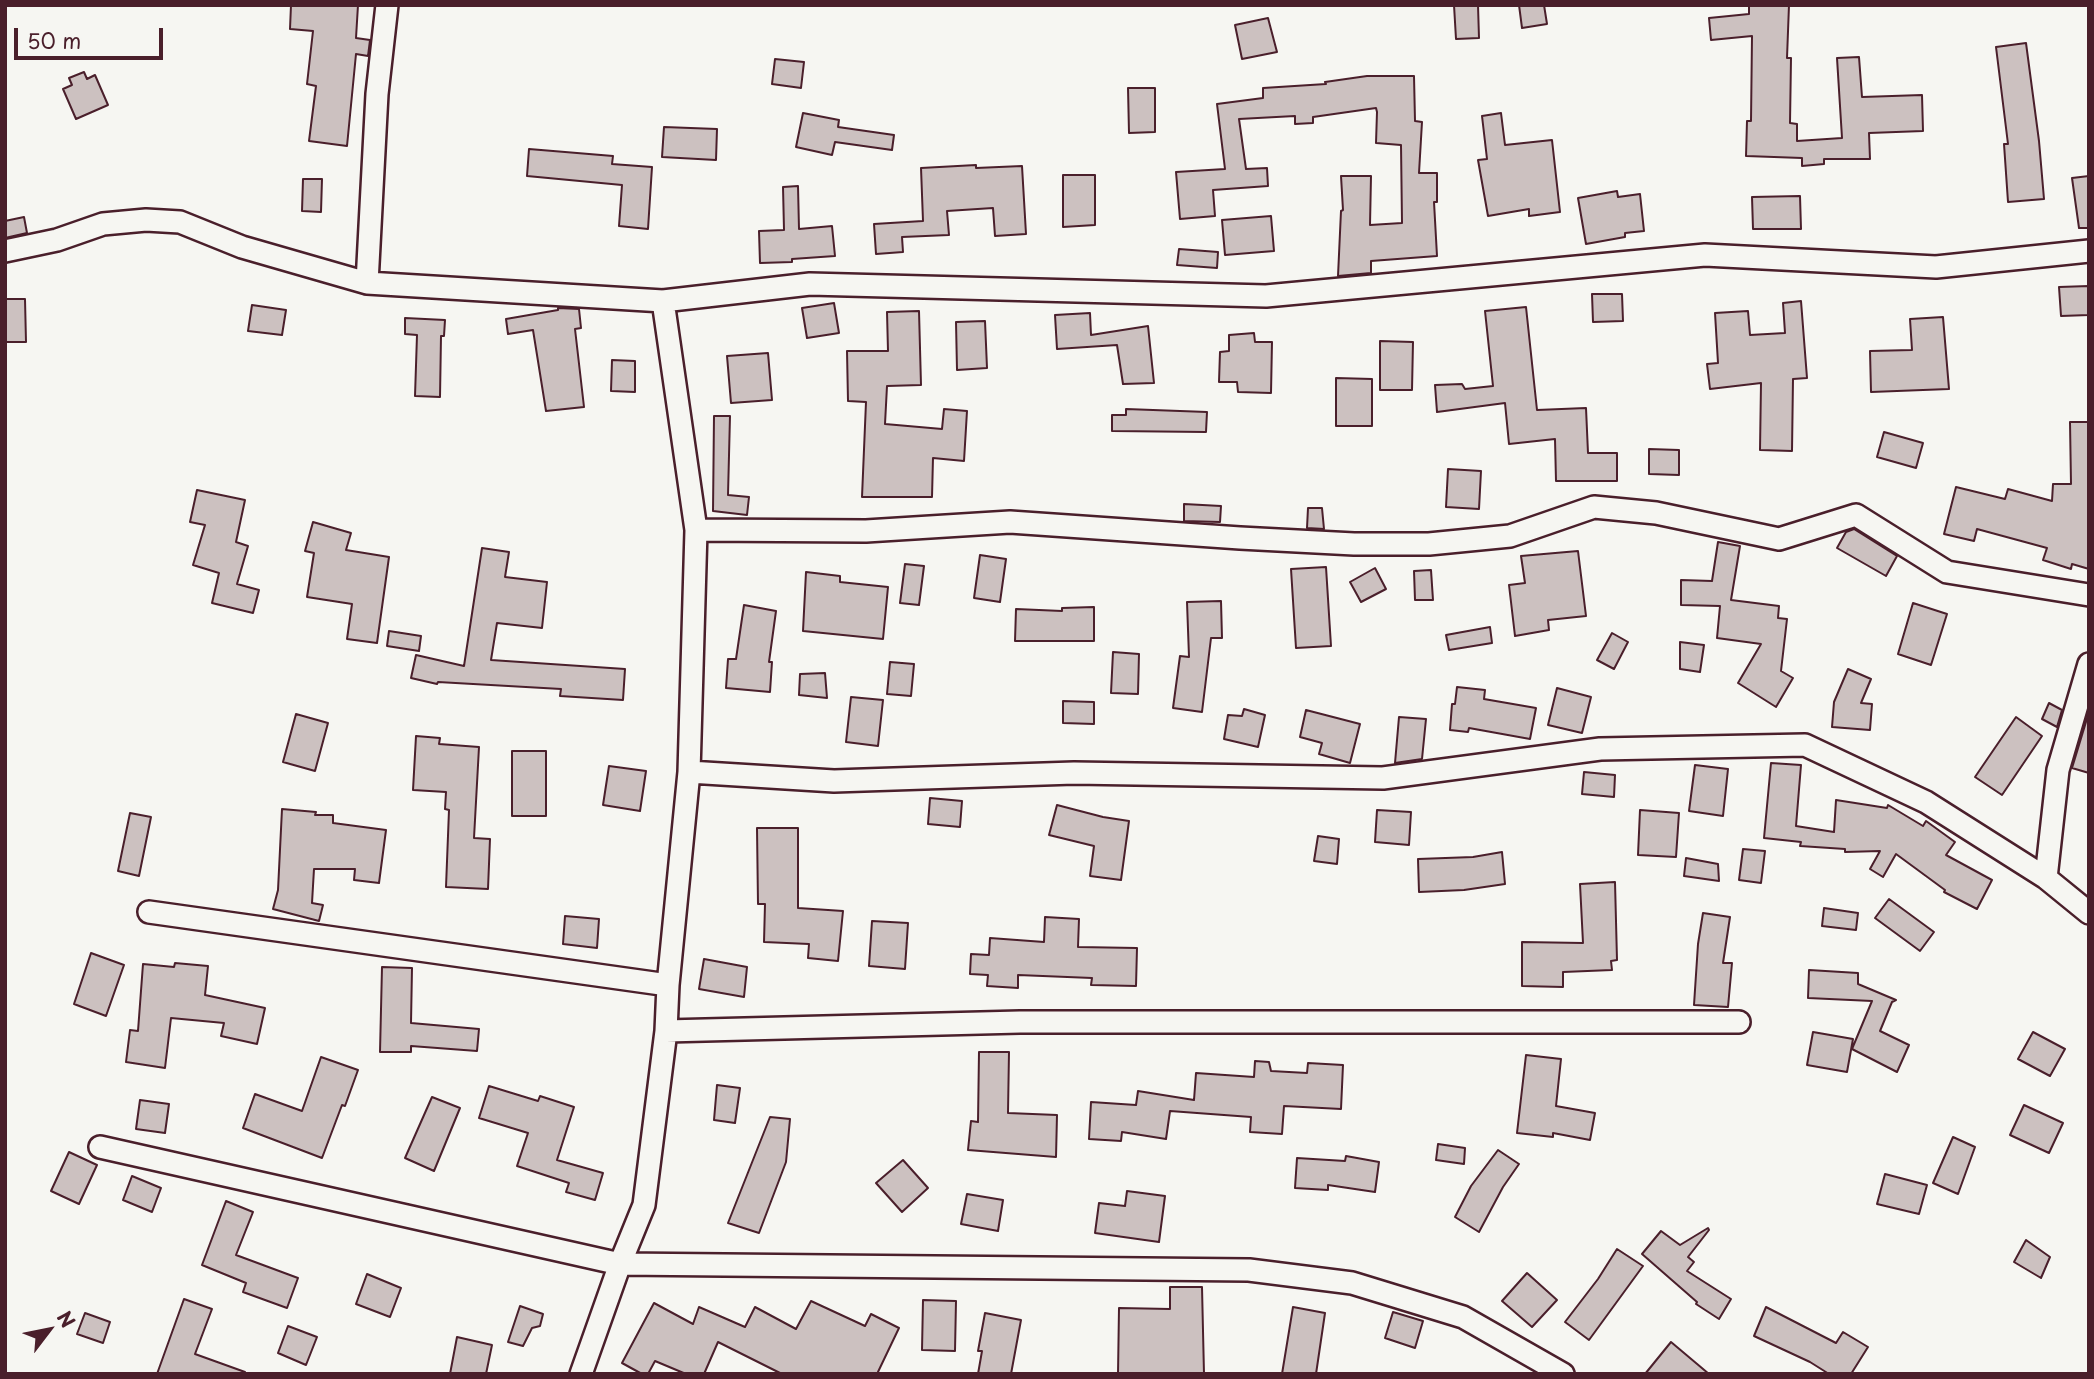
<!DOCTYPE html>
<style>
body{margin:0}
#map{position:relative;width:2094px;height:1379px;overflow:hidden;background:#f6f6f2;font-family:"Playpen Sans",sans-serif}
canvas{display:block}
.frame{position:absolute;inset:0;border:7px solid #4a1f2b;pointer-events:none}
.north{position:absolute;left:14px;top:1295px;width:70px;height:70px;-webkit-text-stroke:5px #f6f6f2;paint-order:stroke;rotate:58deg;font-size:19px;font-weight:700;line-height:28px;text-align:center;color:#4a1f2b}
.north::after{content:'';display:block;margin:auto;width:24px;height:32px;background:#4a1f2b;clip-path:polygon(50% 0,100% 100%,50% 72%,0 100%)}
.scale{position:absolute;left:14px;top:28px;width:149px;height:32px;box-sizing:border-box;border:4px solid #4a1f2b;border-top:0;padding-left:9px;font-size:21px;line-height:24px;white-space:nowrap;color:#4a1f2b;-webkit-text-stroke:5px #f6f6f2;paint-order:stroke}
</style>
<div id="map">
<canvas width="2094" height="1379"></canvas>
<div class="frame"></div>
<div class="north">N</div>
<div class="scale">50 m</div>
</div>
<script>
const context = document.querySelector('canvas').getContext('2d');
context.lineJoin = 'round';
function fillPath(path, color) {
  context.fillStyle = color;
  context.fill(path, 'evenodd');
}
function strokePath(path, color, width, dash) {
  context.strokeStyle = color;
  context.lineWidth = width;
  context.lineCap = dash ? 'butt' : 'round';
  context.setLineDash(dash || []);
  context.stroke(path);
}
const building = new Path2D(`
 M291 5H358L356 38 370 40 368 56 356 54 347 146 309 141 316 86 307 84 313 31 290 29Z
 M1454 5H1478L1479 38 1456 39Z
 M1519 5H1544L1547 24 1522 28Z
 M1749 5H1789L1787 58H1791L1790 123 1797 124V141L1842 138 1837 58 1859 57 1862 97 1922 95 1923 131 1869 133 1870 159H1824V164L1802 166V158L1746 156 1747 121H1751L1752 36 1711 40 1709 18 1749 14Z
 M1268 18 1277 52 1242 59 1235 25Z
 M2026 43 2039 141 2044 199 2008 202 2004 144H2008L1996 47Z
 M775 59 804 62 801 88 772 84Z
 M84 72 87 79 95 75 108 105 76 119 63 89 72 85 69 78Z
 M1367 76H1414L1415 121 1422 122 1419 173H1437V202H1434L1437 256 1371 261V273L1338 276 1341 211 1343 210 1341 176H1371L1370 225 1402 223 1401 145 1376 143 1377 112 1376 108 1313 117V123L1295 124V116L1239 119 1246 169 1267 168 1268 186 1213 190 1215 216 1180 219 1176 172 1225 169 1217 104 1263 98V88L1326 84 1325 82Z
 M1128 88H1155V132L1129 133Z
 M803 113 839 120 838 127 894 135 892 150 835 142 832 155 796 147Z
 M1501 113 1505 145 1552 140 1560 212 1529 216V209L1488 216 1478 160 1487 159 1482 116Z
 M664 127 717 129 716 160 662 157Z
 M529 149 613 156 612 164 652 167 648 229 619 226 622 185 527 176Z
 M976 165V168L1022 166 1026 234 995 236 993 208 947 211 949 235 902 237 903 252 876 254 874 224 923 221 921 168Z
 M1063 175H1095V225L1063 227Z
 M2089 176V228H2079L2072 178Z
 M303 179H322L321 212 302 211Z
 M798 186 799 229 832 226 835 256 792 259V262L760 263 759 231 784 230 783 187Z
 M1617 191 1618 197 1640 194 1644 231 1625 233V237L1586 244 1578 198Z
 M1800 196 1801 229H1753L1752 197Z
 M1271 216 1274 251 1225 255 1222 220Z
 M24 217 27 233 5 238V221Z
 M1179 249 1218 252 1217 268 1177 265Z
 M2089 286V315L2061 316 2059 287Z
 M1592 294H1622L1623 321 1593 322Z
 M5 299H25L26 342H5Z
 M1801 301 1807 378 1793 379 1792 451 1760 450 1761 383 1710 389 1707 364 1718 363 1715 313 1748 311 1750 335 1785 333 1783 303Z
 M834 303 839 333 807 338 802 308Z
 M252 305 286 310 282 335 248 331Z
 M1526 307 1537 410 1586 408 1588 453H1617V481H1556L1555 439 1509 444 1505 403 1437 412 1435 385 1462 384 1465 389 1493 386 1485 311Z
 M558 308 579 309 581 328 575 329 584 407 546 411 533 330 508 334 506 319 558 310Z
 M919 311 921 385 887 386 885 424 942 429 944 409 967 411 964 461 933 458 932 497H862L866 402 848 401 847 351H888L887 312Z
 M1090 313 1091 335 1148 326 1154 383 1123 384 1117 345 1057 349 1055 315Z
 M1943 317 1949 389 1871 392 1870 351 1912 350 1910 319Z
 M405 318 445 320 444 336H441L440 397 415 396 417 335 405 334Z
 M985 321 987 368 957 370 956 322Z
 M1254 333 1255 342H1272L1271 393 1238 392 1237 382H1219L1220 352 1229 351V335Z
 M1380 341 1413 342 1412 390H1380Z
 M768 353 772 400 731 403 727 356Z
 M612 360 635 361V392L611 391Z
 M1336 378 1372 379V426H1336Z
 M1126 409 1207 412 1206 432 1112 431V415H1126Z
 M714 416H730L728 495 749 497 747 515 713 511Z
 M2070 422H2089V569L2072 564 2071 569 2043 560 2047 548 1977 529 1974 541 1944 534 1956 487 2005 499 2008 489 2052 501 2053 484H2071Z
 M1884 432 1923 443 1916 468 1877 457Z
 M1649 449 1679 450V475L1649 474Z
 M1448 469 1481 471 1479 509 1446 507Z
 M197 490 245 500 236 542 248 546 237 584 259 590 253 613 212 603 219 573 193 565 205 525 190 522Z
 M1184 504 1221 506 1220 522 1184 521Z
 M1308 508H1322L1324 529 1307 528Z
 M313 522 351 533 346 550 389 557 377 643 347 639 352 604 307 597 314 553 305 551Z
 M1854 529 1897 556 1886 576 1837 548 1846 532Z
 M1718 542 1740 546 1731 600 1779 606 1778 618 1787 619 1781 671 1793 678 1776 707 1738 683 1761 644 1717 638 1720 606 1681 605V580L1712 581Z
 M482 548 509 552 505 577 547 582 542 628 497 623 491 660 625 669 623 700 560 696 561 689 438 682 437 684 411 678 416 655 464 666Z
 M1578 551 1586 616 1548 620 1549 630 1515 636 1509 585 1525 583 1521 556Z
 M980 555 1006 559 1000 602 974 598Z
 M905 564 924 566 919 605 900 603Z
 M1326 567 1331 646 1296 648 1291 569Z
 M1375 568 1386 589 1361 602 1350 582Z
 M1431 570 1433 600H1415L1414 571Z
 M806 572 840 576V582L888 587 883 639 803 631Z
 M1221 601 1222 638H1211L1202 712 1173 708 1180 656 1189 657 1187 602Z
 M1913 603 1947 614 1931 665 1898 654Z
 M744 605 776 611 769 662H772L770 692 726 688 728 659H736Z
 M1094 607V641H1015L1016 609 1062 611V608Z
 M1490 627 1492 643 1449 650 1446 635Z
 M389 631 421 636 419 651 387 646Z
 M1612 633 1628 642 1614 669 1597 660Z
 M1680 642 1704 645 1700 672 1680 669Z
 M1113 652 1139 654 1138 694 1111 693Z
 M890 662 914 664 911 696 887 694Z
 M1848 669 1871 679 1861 703 1872 704 1870 730 1832 727 1834 702Z
 M825 673 827 698 799 695 800 674Z
 M1457 687 1485 690 1484 699 1536 708 1530 739 1469 728 1468 732 1450 730 1452 704H1455Z
 M1557 688 1591 697 1582 733 1548 725Z
 M851 697 883 700 878 746 846 742Z
 M1063 701 1094 702V724L1063 723Z
 M2049 703 2062 710 2057 727 2042 719Z
 M1244 709 1265 715 1258 747 1224 739 1228 715 1242 716Z
 M1306 710 1360 724 1350 763 1319 754 1322 743 1300 737Z
 M2089 712V773L2072 768Z
 M296 714 328 723 315 771 283 762Z
 M1399 717 1426 719 1422 759 1395 763Z
 M2016 717 2042 736 2002 795 1975 777Z
 M416 736 440 738 439 744 479 747 474 838 490 839 488 889 446 887 449 810 445 809 446 792 413 790Z
 M512 751H546V816H512Z
 M1771 763 1801 765 1796 826 1834 832 1836 800 1887 808 1888 805 1923 826 1926 821 1955 842 1946 855 1992 880 1977 909 1944 892 1945 890 1896 854 1883 877 1870 869 1880 851 1845 852V849L1800 846 1801 842 1764 838Z
 M1695 765 1728 769 1723 816 1689 811Z
 M609 766 646 771 640 811 603 805Z
 M1584 772 1615 775 1614 797 1582 794Z
 M930 798 962 801 960 827 928 824Z
 M1057 805 1103 817 1129 821 1121 880 1090 876 1094 846 1049 835Z
 M282 809 316 812 315 815H333V823L386 830 379 883 354 880 355 869H314L312 903 323 905 319 921 273 909 278 890Z
 M1377 810 1411 812 1409 845 1375 842Z
 M1640 810 1679 813 1676 857 1638 855Z
 M130 813 151 817 139 876 118 871Z
 M757 828H798V908L843 911 838 961 808 958 809 944 764 942 765 904H758Z
 M1318 836 1339 839 1337 864 1314 861Z
 M1743 849 1765 851 1761 883 1739 880Z
 M1502 852 1505 884 1464 890 1419 892 1418 859 1473 857Z
 M1686 858 1718 864 1719 881 1684 876Z
 M1615 882 1617 960 1611 961 1612 970 1563 972V987L1522 986V942L1583 943 1580 884Z
 M1889 899 1934 932 1920 951 1875 918Z
 M1824 908 1858 913 1856 930 1822 926Z
 M1703 913 1730 917 1723 963H1732L1728 1007 1694 1005 1698 944Z
 M565 916 599 919 597 948 563 944Z
 M1045 917 1079 919 1078 947 1137 948 1136 986 1091 985 1092 978 1018 975V988L987 986 988 975 970 974 971 954 989 955 990 938 1044 942Z
 M872 921 908 923 905 969 869 966Z
 M91 953 124 965 106 1016 74 1004Z
 M704 959 747 967 744 997 699 989Z
 M175 963 208 966 205 995 265 1008 257 1044 221 1036 224 1023 171 1018 165 1068 126 1062 130 1030 138 1031 143 964 174 967Z
 M382 967 412 968 411 1023 479 1029 477 1051 411 1046V1052H380Z
 M1809 970 1858 973V984L1896 1000 1892 1002 1880 1031 1909 1045 1897 1072 1852 1049 1872 1001 1808 998Z
 M1813 1032 1853 1039 1847 1072 1807 1065Z
 M2033 1032 2065 1049 2050 1076 2018 1059Z
 M979 1052H1009L1008 1113 1057 1115 1056 1157 968 1150 971 1121 978 1122Z
 M1526 1055 1561 1059 1556 1106 1595 1113 1590 1140 1553 1133V1137L1517 1133Z
 M321 1057 358 1070 345 1106 342 1105 322 1158 243 1128 255 1094 302 1111Z
 M1255 1061 1269 1062 1271 1071 1307 1073 1308 1063 1343 1065 1341 1109 1284 1106 1282 1134 1250 1132 1251 1117 1170 1111 1166 1139 1122 1132 1121 1141 1089 1139 1091 1102 1136 1105 1138 1091 1194 1100 1196 1073 1254 1077Z
 M717 1085 740 1088 735 1123 714 1120Z
 M489 1086 538 1101 540 1096 574 1107 557 1160 603 1173 595 1200 566 1192 569 1183 517 1166 528 1133 479 1118Z
 M432 1097 460 1108 434 1171 405 1158Z
 M140 1100 169 1104 165 1133 136 1129Z
 M2024 1105 2063 1123 2049 1153 2010 1135Z
 M770 1117 790 1119 786 1162 759 1233 728 1223Z
 M1953 1137 1975 1147 1958 1194 1933 1183Z
 M1438 1144 1465 1148 1464 1164 1436 1160Z
 M1498 1150 1519 1164 1503 1187 1479 1232 1455 1217 1471 1186Z
 M69 1152 97 1165 79 1204 51 1191Z
 M1346 1156 1379 1162 1375 1192 1328 1185V1190L1295 1188 1297 1158 1345 1161Z
 M903 1160 928 1188 902 1212 876 1183Z
 M1885 1174 1927 1185 1919 1214 1877 1204Z
 M132 1176 161 1188 152 1212 123 1200Z
 M1127 1191 1165 1196 1159 1242 1095 1233 1099 1203 1125 1206Z
 M967 1194 1003 1200 998 1231 961 1224Z
 M226 1201 253 1212 236 1255 298 1278 287 1308 243 1292 246 1283 202 1265Z
 M1708 1228 1709 1230 1688 1257 1694 1262 1687 1271 1731 1299 1719 1319 1696 1304 1697 1302 1642 1254 1661 1231 1680 1245Z
 M2026 1240 2050 1257 2041 1278 2014 1262Z
 M1617 1249 1643 1266 1589 1340 1565 1322 1598 1279Z
 M1527 1273 1557 1300 1532 1327 1502 1301Z
 M367 1274 401 1288 390 1317 356 1304Z
 M1170 1287H1202L1204 1374H1118L1119 1308 1170 1309Z
 M184 1299 212 1309 195 1354 245 1372 244 1374H157Z
 M923 1300 956 1301 955 1351 922 1350Z
 M811 1301 865 1326 871 1314 899 1328 877 1374H782L718 1342 704 1374H686L655 1361 648 1374H642L622 1363 654 1303 693 1324 699 1307 745 1327 755 1307 796 1329Z
 M520 1306 543 1314 540 1326 532 1328 523 1346 508 1342Z
 M1293 1307 1325 1313 1316 1374H1282Z
 M1766 1307 1836 1343 1843 1332 1868 1347 1851 1374H1829L1810 1362 1754 1336Z
 M1393 1312 1423 1321 1415 1348 1385 1338Z
 M85 1313 110 1322 103 1343 77 1334Z
 M985 1313 1021 1320 1011 1374H978L982 1351H978Z
 M288 1326 317 1337 306 1365 278 1353Z
 M457 1337 492 1345 486 1374H450Z
 M1671 1342 1709 1374H1645Z`);
fillPath(building, '#ccc1c0');
strokePath(building, '#4a1f2b', 2);
const street = new Path2D(`
 M5 251 57 240 103 224 146 220 180 222 242 247 367 283 663 301 810 284 1266 296 1705 255 1936 267 2089 251
 M367 283 377 94 387 5
 M696 530 866 531 1010 522 1240 538 1354 544H1429L1510 536 1594 507 1656 513 1779 539 1856 515 1947 572 2089 595
 M689 772 834 781 1074 773 1383 778 1600 749 1805 745 1926 802 2046 878 2089 913
 M2046 878 2058 770 2089 664
 M149 912 668 985
 M666 1031 1020 1022H1739
 M100 1147 620 1264 1249 1270 1352 1283 1463 1317 1563 1374
 M581 1374 620 1264 644 1205 666 1031 668 985 689 772 696 530 663 301`);
strokePath(street, '#4a1f2b', 26);
strokePath(street, '#f6f6f2', 21);
</script>
